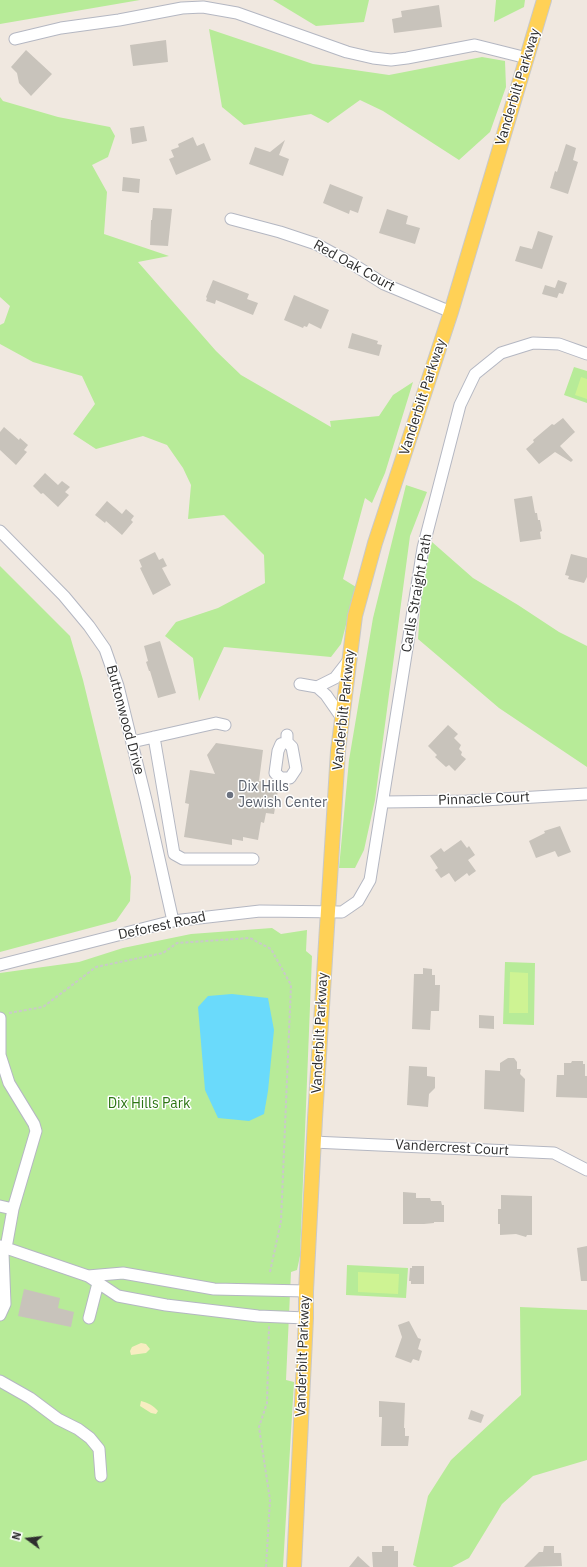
<!DOCTYPE html>
<style>
body{margin:0}
#map{position:relative;width:587px;height:1567px;overflow:hidden;background:#f0e8e0;font-family:"IBM Plex Sans",sans-serif}
canvas{display:block}
.north{position:absolute;left:8px;top:1519px;width:40px;height:40px;-webkit-text-stroke:3px #fff;paint-order:stroke;rotate:285deg;font-size:11px;font-weight:700;line-height:16px;text-align:center;color:#2e2e2e}
.north::after{content:'';display:block;margin:auto;width:14px;height:18px;background:#2e2e2e;clip-path:polygon(50% 0,100% 100%,50% 72%,0 100%)}
</style>
<div id="map">
<canvas width="587" height="1567"></canvas>
<div class="north">N</div>
</div>
<script>
const context = document.querySelector('canvas').getContext('2d');
context.lineJoin = 'round';
function fillPath(path, color) {
  context.fillStyle = color;
  context.fill(path, 'evenodd');
}
function strokePath(path, color, width, dash) {
  context.strokeStyle = color;
  context.lineWidth = width;
  context.lineCap = dash ? 'butt' : 'round';
  context.setLineDash(dash || []);
  context.stroke(path);
}
function drawText(font, color, halo, rows, align = 'center') {
  context.font = font + ' "IBM Plex Sans",sans-serif';
  context.lineWidth = 3;
  context.setLineDash([]);
  context.textBaseline = 'middle';
  context.strokeStyle = halo;
  context.fillStyle = color;
  for (const [text, x, y, turn = 0] of rows) {
    context.save();
    context.translate(x, y);
    context.rotate((+turn || 0) * Math.PI / 180);
    context.textAlign = isNaN(turn) ? turn : align;
    if (halo) context.strokeText(text, 0, 0);
    context.fillText(text, 0, 0);
    context.restore();
  }
}
fillPath(new Path2D(`
 M0 0H140L0 24Z
 M273 0H369L364 22 316 26Z
 M496 0H525L524 7 494 22Z
 M209 29 313 64 389 75 482 57 505 61 506 87 490 132 459 160 383 111 360 100 328 123 311 114 244 125 222 107Z
 M0 97 3 101 58 117 110 127 115 136 108 157 92 165 107 192 104 234 169 256 138 262 216 351 241 375 331 427 330 421 379 416 393 395 413 382 385 473 372 503 365 498 343 579 356 587 341 644 331 657 224 647 199 701 193 658 165 636 176 622 218 608 265 583 264 555 224 515 188 519 191 485 183 468 167 445 143 436 96 449 73 434 95 404 82 376 33 362 0 344V325L4 323 10 306 0 297Z
 M574 367 587 371V403L564 395Z
 M406 485 427 492 410 536 375 800 364 850 355 868H339L349 760 373 618Z
 M432 542 473 578 518 605 559 632 587 646V767L499 708 418 639 422 583Z
 M0 566 70 636 83 680 131 877 130 901 116 921 0 952Z
 M272 928 281 934 307 930 306 951 312 956 300 1256 297 1270 291 1272 286 1380 294 1382 283 1567H0V973L79 962 123 948 191 934Z
 M505 962 535 963 534 1025 503 1024Z
 M347 1265 408 1268 406 1298 346 1295Z
 M520 1307 587 1310V1460L533 1476 502 1504 469 1558 452 1567H417L413 1565 428 1496 451 1460 521 1395Z`), '#b7eb98');
fillPath(new Path2D(`
 M141 1343 146 1344 150 1349 146 1353 131 1355 130 1351 132 1347Z
 M141 1401C148 1403 153 1405 158 1411L156 1414 151 1413 140 1406Z`), '#f7edc1');
fillPath(new Path2D(`
 M581 377 587 379V399L575 395Z
 M510 972 528 973V1013H509Z
 M358 1272 399 1274 398 1294 358 1292Z`), '#cef393');
fillPath(new Path2D(`
 M232 994 268 998 274 1030 268 1091 264 1114 249 1121 218 1118 205 1090 198 1007 208 996Z`), '#6adafb');
fillPath(new Path2D(`
 M439 5 442 27 394 33 392 19 402 17 401 11Z
 M166 40 168 62 133 66 130 45Z
 M26 50 52 74 31 96 19 83 17 73 11 67Z
 M144 126 147 141 132 144 130 128Z
 M193 137 197 146 204 143 211 160 176 175 169 159 174 157 171 150 179 147 178 144Z
 M285 140 279 155 289 159 283 176 249 164 255 147 270 152Z
 M566 144 576 148 573 160 578 162 568 194 550 188 555 171 557 172Z
 M123 177 140 179 139 193 122 191Z
 M330 184 363 197 358 213 350 210 349 214 323 203Z
 M153 208 172 209 168 246 150 245 151 220H152Z
 M387 209 408 216 406 224 420 228 415 244 379 233Z
 M538 231 553 236 542 269 515 261 520 246 532 249Z
 M213 280 249 294 247 299 258 303 253 315 216 300 215 304 206 301 207 298 206 297Z
 M558 280 567 283 563 294 559 293 557 298 542 294 545 285 555 288Z
 M294 295 329 310 321 329 309 323 307 327 304 326 303 328 284 320Z
 M352 333 378 341 377 344 382 345 379 356 348 348Z
 M563 418 575 432 560 446 573 460 571 462 555 452 539 464 526 449 534 442 533 440 552 424 554 425Z
 M4 427 19 440 20 438 28 445 24 450 27 452 16 465 0 450V432Z
 M45 473 58 485 62 481 70 487 65 492 69 495 58 507 43 493 41 494 33 486Z
 M532 496 535 513H537L538 520H540L542 531 540 532 541 539 520 542 514 499Z
 M107 501 122 514 126 509 134 516 131 520 133 522 122 535 106 521 105 523 95 515Z
 M155 552 159 560 163 558 167 566 162 568 171 585 153 595 140 568 142 567 139 560Z
 M571 554 587 558V577L584 583 568 579 569 576 565 575Z
 M160 641 176 693 158 698 150 671H149L146 662 148 661 144 646Z
 M448 725 458 734 454 738 461 745 459 749 462 752 461 755 466 759 455 771 449 765 446 767 435 757 437 755 428 746Z
 M216 743 263 750 259 781 265 782 264 788 278 790 274 814 266 813 264 823 261 822 258 840 243 837V841L232 839V845L184 837 189 804 185 803 190 770 215 774 207 755Z
 M560 826 571 852 558 857 555 851 536 858 529 841 545 833 544 831Z
 M461 840 467 848 469 846 475 855 468 860 476 871 469 876 467 873 455 882 449 873 441 878 435 870 438 868 430 856 441 848 444 852Z
 M423 968 432 969V975H435V985H440L439 1011H431L430 1030 412 1029 414 974H423Z
 M479 1015 494 1016V1029L479 1028Z
 M508 1058H514L517 1062V1069H521L520 1074 525 1079 524 1112 484 1109 485 1070 500 1071V1063Z
 M572 1061H583V1064H585V1076H587V1098L556 1097 557 1075H564V1063H571Z
 M409 1066 427 1067V1076L435 1077V1088L429 1094 428 1107 407 1105Z
 M403 1192 416 1193V1198H430L431 1201H441L442 1205H444V1222H434V1223L424 1224H403Z
 M501 1195 532 1196V1235H527L526 1237 516 1234 500 1235V1224H498V1209H501Z
 M587 1246V1281H581L577 1248Z
 M412 1266H424V1284H411V1281H409L410 1268H412Z
 M24 1289 60 1298 58 1308 74 1312 71 1327 18 1316Z
 M409 1321 418 1338 421 1339 418 1349 422 1351 419 1361 413 1359 411 1363 395 1357 402 1337 398 1325Z
 M379 1401 405 1403 404 1428H405V1436H409L408 1446H381L382 1417H379Z
 M471 1410 484 1415 481 1423 468 1419Z
 M382 1546H394V1551H398V1567H373L372 1552H382Z
 M544 1546H554V1553H561L562 1566 524 1567 539 1552H543Z
 M358 1556 370 1567H349Z`), '#c8c3bb');
const minor = new Path2D(`
 M15 39 61 28 119 20 182 8 203 7 237 13 347 52 373 58 391 60 407 58 475 45 527 58
 M231 219 280 232 316 244 351 263 384 284 451 312
 M0 531 64 596 89 626 105 649 118 686 146 800 173 921
 M300 684 317 687
 M342 718 326 695 317 687 335 678 349 660
 M154 737 174 854 183 859H253
 M132 742 216 723 225 725
 M287 742 292 747 296 769 290 778H281L275 773 278 751 281 744 287 742V735
 M383 802 467 801 586 794
 M0 965 173 921 260 911 342 912 358 901 370 880 423 548 460 405 475 374 501 353 533 343 559 344 587 354
 M0 1018V1055L9 1083 34 1124 36 1131 13 1209 6 1248
 M313 1142 554 1153 587 1170
 M0 1206 13 1209
 M0 1246 88 1276 118 1296 166 1305 258 1316 306 1318
 M88 1276 123 1273 214 1289 306 1291
 M0 1315 5 1304 3 1253
 M89 1318 98 1283
 M0 1381 30 1398 58 1419 78 1429 90 1438 99 1449 101 1476`);
const major = new Path2D(`
 M294 1567 306 1318V1291L315 1119 338 751 355 616 375 543 451 312 544 0`);
strokePath(minor, '#b4b7c2', 13);
strokePath(major, '#c9c9c9', 16);
strokePath(new Path2D(`
 M9 1013 43 1007 96 967 163 953 177 943 250 938 271 949 291 985 281 1221 270 1272
 M266 1567 270 1500 259 1427 267 1403 269 1326`), '#c9c9c9', 2, [3, 2]);
strokePath(minor, '#fff', 11);
strokePath(major, '#ffd156', 14);
for (const [x, y, r, color] of [
 [230,795,4,"#6b7280"]
]) {
  const dot = new Path2D();
  dot.arc(x, y, r, 0, 2 * Math.PI);
  context.fillStyle = color;
  context.fill(dot);
  strokePath(dot, '#fff', 1.5);
}
drawText('14px', '#2e2e2e', '#fff', [
 ["Vanderbilt Parkway",518,87,-73],
 ["Red Oak Court",354,266,29],
 ["Vanderbilt Parkway",423,397,-72],
 ["Carlls Straight Path",417,593,-80],
 ["Vanderbilt Parkway",344,710,-84],
 ["Buttonwood Drive",125,720,75],
 ["Pinnacle Court",484,799,-2],
 ["Deforest Road",162,926,-12],
 ["Vanderbilt Parkway",320,1033,-87],
 ["Vandercrest Court",452,1148,3],
 ["Vanderbilt Parkway",303,1356,-88]
]);
drawText('14px', '#5b616d', '#fff', [
 ["Dix Hills",238,787],
 ["Jewish Center",238,803]
], 'left');
drawText('14px', '#2c7514', '#fff', [
 ["Dix Hills Park",149,1104]
]);
</script>
